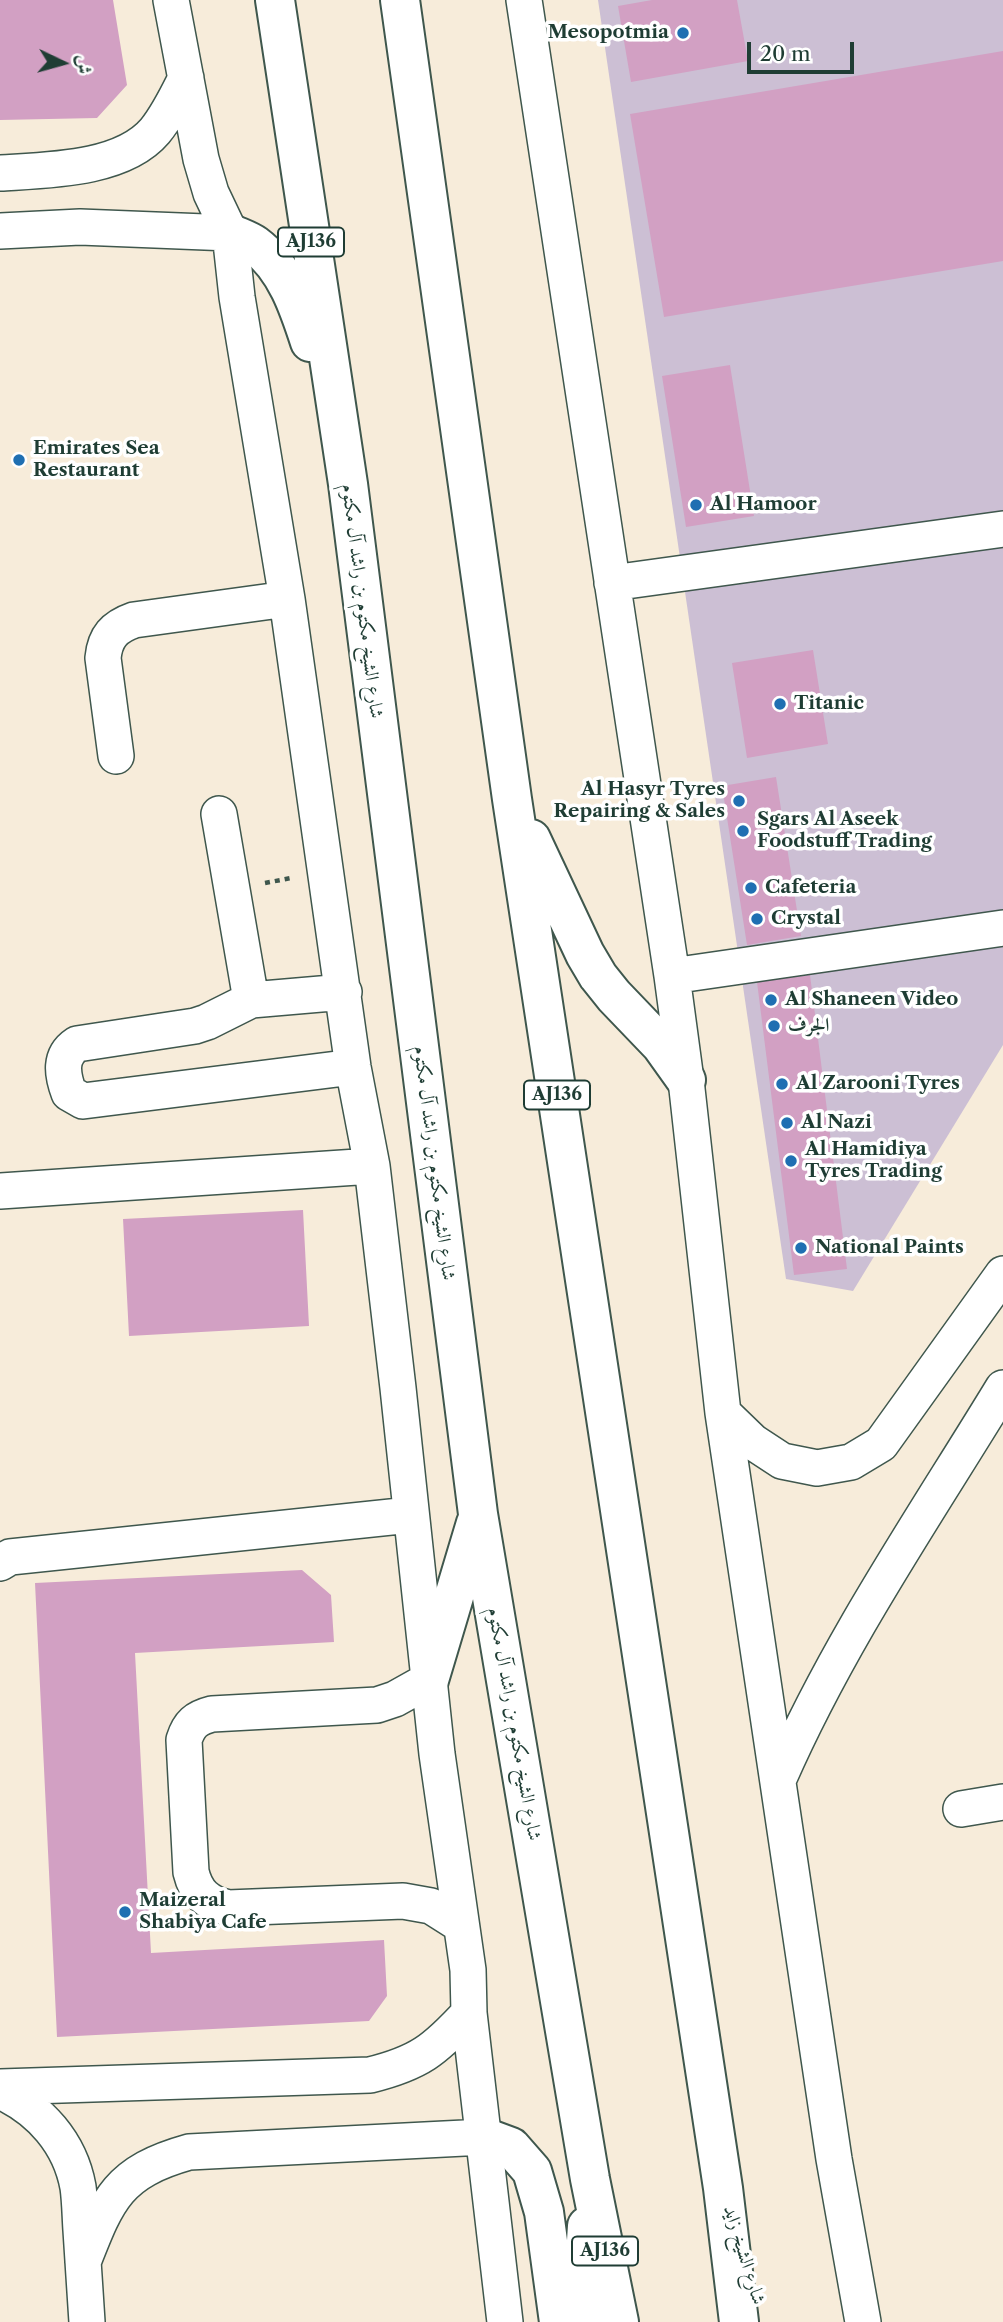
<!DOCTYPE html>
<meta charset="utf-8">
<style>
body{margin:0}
#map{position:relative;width:1003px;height:2322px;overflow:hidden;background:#f7ecda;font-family:"Libre Caslon Text",Amiri,serif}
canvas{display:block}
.north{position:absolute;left:28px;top:28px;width:70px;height:70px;-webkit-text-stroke:5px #fff;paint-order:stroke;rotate:95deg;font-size:19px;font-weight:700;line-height:28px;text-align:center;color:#1f3d34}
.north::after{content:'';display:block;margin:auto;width:24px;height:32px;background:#1f3d34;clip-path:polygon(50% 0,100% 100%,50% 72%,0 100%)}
.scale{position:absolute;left:747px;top:42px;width:107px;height:32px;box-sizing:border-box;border:4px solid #1f3d34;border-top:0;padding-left:9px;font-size:21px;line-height:24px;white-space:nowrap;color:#1f3d34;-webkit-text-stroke:5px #fff;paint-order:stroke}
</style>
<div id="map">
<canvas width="1003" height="2322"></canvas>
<div class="north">ش</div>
<div class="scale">20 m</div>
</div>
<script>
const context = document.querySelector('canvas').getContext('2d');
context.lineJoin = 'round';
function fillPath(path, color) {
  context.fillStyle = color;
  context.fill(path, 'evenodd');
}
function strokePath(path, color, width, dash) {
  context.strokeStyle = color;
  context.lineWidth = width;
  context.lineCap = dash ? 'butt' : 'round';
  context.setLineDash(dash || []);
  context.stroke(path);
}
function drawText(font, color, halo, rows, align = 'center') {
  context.font = font + ' "Libre Caslon Text",Amiri,serif';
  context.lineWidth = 7;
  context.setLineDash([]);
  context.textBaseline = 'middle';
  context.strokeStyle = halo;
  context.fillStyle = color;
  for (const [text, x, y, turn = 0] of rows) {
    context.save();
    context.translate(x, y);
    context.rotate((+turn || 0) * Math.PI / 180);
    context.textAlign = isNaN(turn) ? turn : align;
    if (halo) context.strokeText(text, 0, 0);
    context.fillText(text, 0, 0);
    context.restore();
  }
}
fillPath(new Path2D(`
 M598 0H1003V1045L853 1291 786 1279Z`), '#ccbfd4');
fillPath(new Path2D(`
 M0 0H113L127 85 97 118 0 120Z
 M652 0H737L748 61 631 82 618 6Z
 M1003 51V261L664 317 630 114Z
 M730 365 754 516 686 527 662 376Z
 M813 650 828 744 747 758 732 663Z
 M776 777 801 936 747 945 722 786Z
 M810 975 847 1269 794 1275 757 982Z
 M303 1210 309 1326 129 1336 123 1219Z
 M302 1570 331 1595 334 1642 135 1653 151 1953 384 1940 387 1996 369 2021 57 2037 35 1583Z`), '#d2a0c3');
const minor = new Path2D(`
 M171 0 201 159 211 193 230 233 237 297 287 599 353 1067 372 1166 398 1388 437 1754 468 1970 469 2013 505 2322
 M524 0 672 976 686 1080 723 1413 834 2159 863 2322
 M0 173C47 170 122 170 155 131 168 115 177 96 186 78
 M0 231 80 227 230 233
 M612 583 1003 529
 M116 756 103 658C105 637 114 627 134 620L287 599
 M219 814 251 1000
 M672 976 1003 928
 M344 992 251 1000 207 1022 195 1026 77 1044C59 1056 62 1074 69 1093L83 1101 353 1067
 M0 1191 372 1166
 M723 1413 753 1442 782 1461 817 1468 851 1462 881 1444 1003 1274
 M0 1563 10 1557 410 1515
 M429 1680 395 1699 377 1705 212 1714C196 1718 189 1724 184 1740L191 1872C196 1893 207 1903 228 1908L403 1901 431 1906 461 1925
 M779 1778C839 1641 925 1516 1003 1388
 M961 1809 1003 1802
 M0 2087 370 2075C419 2063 435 2050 469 2013
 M0 2091C40 2109 70 2143 78 2187 80 2201 80 2216 81 2230 83 2261 85 2291 87 2322
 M83 2262C108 2198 118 2172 189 2152L484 2137`);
const major = new Path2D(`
 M275 0 348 484 478 1514 590 2179 619 2322
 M400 0 512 799 723 2188 739 2322
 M230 233C238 237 248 240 255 245 286 268 299 308 310 342
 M531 839 585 954 598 976 614 996 661 1045 686 1080
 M429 1680 476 1523
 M484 2137 511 2147 532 2171 544 2212 559 2322
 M585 2322 583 2286 587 2226`);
strokePath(minor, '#3f574d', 38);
strokePath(major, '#3f574d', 42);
strokePath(new Path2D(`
 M265 883 291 878`), '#3f574d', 4.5, [5, 5]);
strokePath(minor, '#fff', 35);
strokePath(major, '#fff', 38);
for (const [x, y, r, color] of [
 [683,33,7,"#1f6fb2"],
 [19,460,7,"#1f6fb2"],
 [696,505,7,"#1f6fb2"],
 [780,704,7,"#1f6fb2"],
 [739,801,7,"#1f6fb2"],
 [743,831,7,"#1f6fb2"],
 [751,888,7,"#1f6fb2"],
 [757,919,7,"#1f6fb2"],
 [771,1000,7,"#1f6fb2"],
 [774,1026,7,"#1f6fb2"],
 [782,1084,7,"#1f6fb2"],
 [787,1123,7,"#1f6fb2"],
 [791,1161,7,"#1f6fb2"],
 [801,1248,7,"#1f6fb2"],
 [125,1912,7,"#1f6fb2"]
]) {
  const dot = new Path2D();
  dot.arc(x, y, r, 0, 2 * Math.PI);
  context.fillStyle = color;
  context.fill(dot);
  strokePath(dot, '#fff', 2.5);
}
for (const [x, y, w] of [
 [311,242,66],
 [557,1095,66],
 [605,2251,66]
]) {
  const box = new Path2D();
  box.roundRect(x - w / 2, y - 14.5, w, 29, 5);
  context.fillStyle = '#fff';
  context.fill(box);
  strokePath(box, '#1f3d34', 2);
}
drawText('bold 18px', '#1f3d34', null, [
 ["AJ136",311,242],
 ["AJ136",557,1095],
 ["AJ136",605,2251]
]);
drawText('bold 19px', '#1f3d34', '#fff', [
 ["Mesopotmia",669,33,"right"],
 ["Emirates Sea",33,449],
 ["Restaurant",33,471],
 ["Al Hamoor",710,505],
 ["Titanic",794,704],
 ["Al Hasyr Tyres",725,790,"right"],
 ["Repairing & Sales",725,812,"right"],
 ["Sgars Al Aseek",757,820],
 ["Foodstuff Trading",757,842],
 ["Cafeteria",765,888],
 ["Crystal",771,919],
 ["Al Shaneen Video",785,1000],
 ["الجرف",788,1026],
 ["Al Zarooni Tyres",796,1084],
 ["Al Nazi",801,1123],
 ["Al Hamidiya",805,1150],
 ["Tyres Trading",805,1172],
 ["National Paints",815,1248],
 ["Maizeral",139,1901],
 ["Shabiya Cafe",139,1923]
], 'left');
drawText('19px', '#1f3d34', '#fff', [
 ["شارع الشيخ مكتوم بن راشد آل مكتوم",362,601,83],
 ["شارع الشيخ مكتوم بن راشد آل مكتوم",434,1163,83],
 ["شارع الشيخ مكتوم بن راشد آل مكتوم",514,1724,80],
 ["شارع الشيخ زايد",744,2255,73]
]);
</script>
